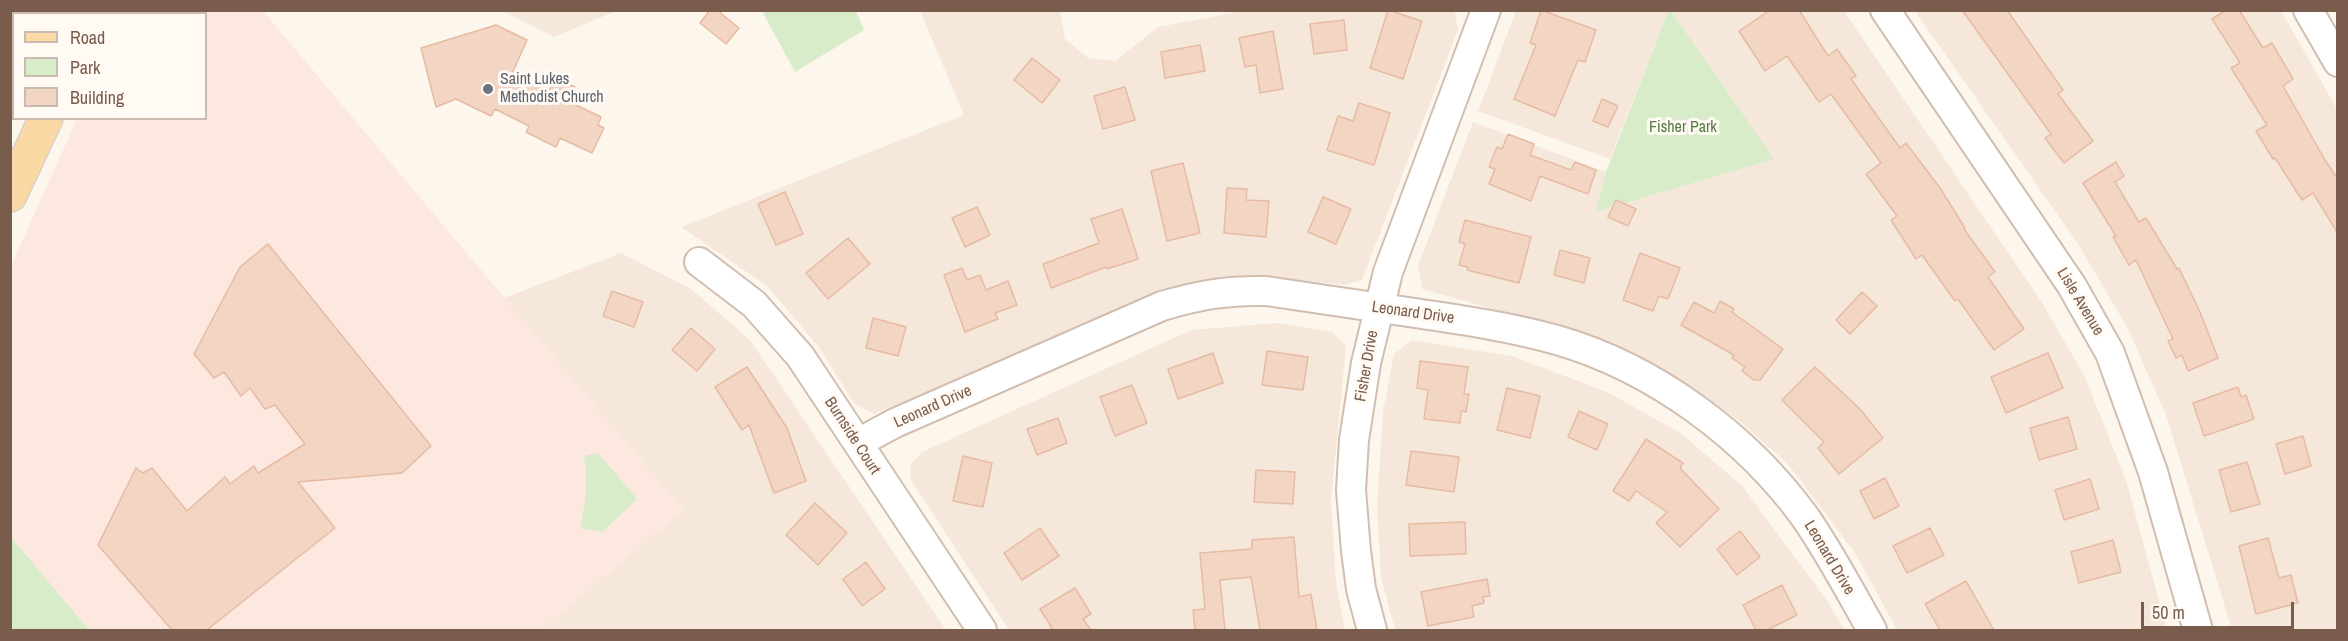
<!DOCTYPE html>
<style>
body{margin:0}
#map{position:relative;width:2348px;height:641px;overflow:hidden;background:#fdf6ec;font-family:"Archivo Narrow",sans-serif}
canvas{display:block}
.frame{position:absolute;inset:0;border:12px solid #7a5c4d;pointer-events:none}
.legend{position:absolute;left:12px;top:12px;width:195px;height:108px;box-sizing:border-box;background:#fffaf3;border:2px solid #cabbb1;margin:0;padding:8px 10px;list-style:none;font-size:18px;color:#7a5c4d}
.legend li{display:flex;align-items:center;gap:12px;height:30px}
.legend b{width:30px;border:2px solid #cabbb1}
.scale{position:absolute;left:2141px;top:602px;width:153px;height:27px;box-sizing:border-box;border:3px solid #7a5c4d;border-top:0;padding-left:8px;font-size:18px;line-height:21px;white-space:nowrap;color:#7a5c4d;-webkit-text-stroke:4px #fffaf3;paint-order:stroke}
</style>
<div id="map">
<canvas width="2348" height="641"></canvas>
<div class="frame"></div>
<ul class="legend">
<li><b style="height:8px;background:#fbd9a5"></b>Road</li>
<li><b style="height:16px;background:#d8ecc9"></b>Park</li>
<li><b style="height:16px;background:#f3d5c3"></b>Building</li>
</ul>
<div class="scale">50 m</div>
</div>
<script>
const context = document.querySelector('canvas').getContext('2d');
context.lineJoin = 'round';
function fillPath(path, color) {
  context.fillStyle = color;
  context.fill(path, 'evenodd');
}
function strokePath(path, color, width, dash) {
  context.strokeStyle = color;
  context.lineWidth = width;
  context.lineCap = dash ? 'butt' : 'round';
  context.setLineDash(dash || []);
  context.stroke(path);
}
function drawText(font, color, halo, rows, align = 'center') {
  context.font = font + ' "Archivo Narrow",sans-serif';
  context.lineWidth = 6;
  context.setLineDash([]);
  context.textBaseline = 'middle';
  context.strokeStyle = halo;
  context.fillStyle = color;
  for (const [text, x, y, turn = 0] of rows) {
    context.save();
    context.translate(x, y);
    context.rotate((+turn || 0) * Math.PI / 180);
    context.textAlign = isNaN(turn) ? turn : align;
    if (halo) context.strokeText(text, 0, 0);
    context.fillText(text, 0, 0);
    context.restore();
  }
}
fillPath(new Path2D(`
 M1453 10 1455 12 1458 30 1362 280 1344 285 1253 275 1190 284 874 414 854 403 818 346 767 286 681 227 964 115 920 11H1060L1065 39 1088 58 1115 61 1158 27 1243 11Z
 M502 11H616L554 37Z
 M1516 11H1668L1610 159 1478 111Z
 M1671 11H1844L2043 304 2085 377 2126 480 2167 630H1897L1855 553 1788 464 1738 420 1670 373 1600 339 1422 289 1418 266 1473 122 1606 172 1597 212 1773 159Z
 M1915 11H2281L2337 109V630H2232L2166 415 2127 327 2078 244Z
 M621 253 691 289 750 340 946 630H540L683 510 504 298Z
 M1278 323 1332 332 1346 346 1331 501 1336 584 1345 630H1009L910 479 911 464 922 452 1191 330Z
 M1412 340 1512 356 1607 392 1682 434 1743 487 1828 602 1844 630H1395L1381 577 1377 505 1383 412 1394 354Z`), '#f5e8da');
fillPath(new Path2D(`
 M126 11H263L683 510 540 630H14L11 626V266L77 119 206 118V14L125 13Z`), '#fde8e0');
fillPath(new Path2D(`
 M762 11H856L864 30 795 72Z
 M1668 11H1671L1774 159 1596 212 1606 172Z
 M598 453 637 499 602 532 580 528C586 504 588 481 584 456Z
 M10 536 89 630H14L11 626Z`), '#d8ecc9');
const building = new Path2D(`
 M710 10H717L739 28 726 44 700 23Z
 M1388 10 1422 21 1403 79 1370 68Z
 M1541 10 1596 30 1585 62 1578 60 1555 116 1514 99 1536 45 1530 43Z
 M1770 10H1799L1828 56 1837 49 1856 76 1851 79 1900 148 1906 143 1940 188 1965 228 1964 229 1995 272 1988 277 2024 329 1994 350 1958 299 1955 301 1922 255 1916 259 1891 220 1897 216 1866 174 1881 163 1831 94 1819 102 1787 56 1765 71 1739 31Z
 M1962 10H2007L2063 90 2058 94 2093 141 2064 163 2045 138 2051 134Z
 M2226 10H2239L2263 48 2272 43 2293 79 2283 86 2325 160 2337 178V232L2313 193 2302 200 2275 158 2273 159 2256 131 2267 125 2231 68 2240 63 2212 19Z
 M1344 20 1347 50 1314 54 1310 24Z
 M496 25 527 40 512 74 549 91 555 78 575 87 568 101 601 117 598 125 604 128 592 153 560 138 556 147 526 132 529 126 495 109 491 116 456 99 436 107 421 48Z
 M1273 31 1283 89 1260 93 1256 65 1245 67 1239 38Z
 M1200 45 1205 71 1165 78 1161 52Z
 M1032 58 1060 80 1042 103 1014 80Z
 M1125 87 1135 120 1103 129 1094 96Z
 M1602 99 1618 106 1608 127 1593 121Z
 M1359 103 1390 113 1374 165 1327 150 1338 116 1353 121Z
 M1508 134 1534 144 1530 155 1571 170 1575 162 1596 170 1588 194 1540 176 1531 201 1489 184 1495 169 1489 167 1497 147 1502 149Z
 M2116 162 2124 176 2115 182 2139 222 2146 218 2177 269 2179 268 2200 312 2218 358 2188 371 2182 355 2176 358 2168 341 2173 339 2136 260 2129 265 2113 237 2116 236 2083 183Z
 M1183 163 1200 233 1167 241 1151 171Z
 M1227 188 1247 189 1246 200 1269 201 1266 237 1224 233Z
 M785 192 803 234 776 245 758 204Z
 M1323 197 1351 209 1336 244 1308 232Z
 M1616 200 1636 209 1628 226 1608 217Z
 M977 207 990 235 965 247 952 218Z
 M1122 209 1138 259 1107 269 1106 267 1051 288 1043 264 1099 243 1091 219Z
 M1465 220 1531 237 1519 283 1467 270 1468 267 1459 265 1465 244 1459 242Z
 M848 238 870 264 828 299 806 273Z
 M268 244 431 446 402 473 298 482 335 528 207 630H172L98 545 136 468 143 473 152 468 187 511 225 477 230 484 254 466 258 473 305 444 275 405 265 409 250 388 241 396 224 372 214 378 194 354 240 267Z
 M1560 250 1590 258 1584 283 1554 275Z
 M1640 253 1680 268 1668 299 1659 296 1653 311 1623 300Z
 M962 268 967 280 980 275 986 290 1008 281 1017 305 995 313 998 319 965 332 944 275Z
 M612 291 643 302 634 327 603 316Z
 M1862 292 1877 306 1850 334 1836 320Z
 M1720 301 1734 309 1732 312 1783 349 1760 380H1754L1742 371 1745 367 1732 358 1734 355 1681 325 1694 302 1714 313Z
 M873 318 906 327 898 356 866 348Z
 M691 328 715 349 697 371 672 350Z
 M1267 351 1308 357 1303 390 1262 385Z
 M1213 353 1223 383 1178 399 1168 369Z
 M2048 353 2063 388 2006 413 1991 377Z
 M1420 361 1468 367 1464 394H1469L1466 412 1461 411 1460 423 1424 419 1428 390 1417 388Z
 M747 367 787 428 806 481 774 493 749 425 742 430 715 387Z
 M1815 367 1860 409 1883 438 1839 474 1818 448 1824 442 1782 400Z
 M1132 385 1147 423 1115 436 1100 397Z
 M2238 387 2241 397 2246 395 2254 419 2204 436 2193 403Z
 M1507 388 1540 396 1530 438 1497 430Z
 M1579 411 1608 424 1597 450 1568 437Z
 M2068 417 2077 449 2039 460 2030 428Z
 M1058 418 1067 443 1037 455 1027 429Z
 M2303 436 2311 466 2285 474 2276 444Z
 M1646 439 1683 463 1680 468 1719 509 1680 547 1656 523 1667 512 1636 491 1629 501 1613 491Z
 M1411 451 1459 457 1454 492 1406 485Z
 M963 456 992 463 983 507 953 501Z
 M2247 462 2260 504 2231 512 2219 470Z
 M1256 470 1295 472 1293 504 1254 502Z
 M1885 478 1899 506 1874 519 1860 491Z
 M2090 479 2099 509 2064 520 2055 490Z
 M815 503 847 533 818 565 786 535Z
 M1465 522 1466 554 1410 556 1409 524Z
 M1040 528 1059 556 1022 580 1004 553Z
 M1930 528 1944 555 1907 573 1893 546Z
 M1740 531 1760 557 1737 575 1717 549Z
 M1294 537 1299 597 1311 594 1317 630H1260L1251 577 1220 580 1225 630H1195L1193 610 1205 609 1200 553 1252 549V540Z
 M2268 538 2279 578 2291 575 2298 603 2256 614 2239 546Z
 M2113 540 2121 572 2079 583 2071 552Z
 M866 562 885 589 862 606 843 579Z
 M1487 579 1490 596 1483 597 1484 603 1472 606 1474 617 1428 626 1421 592Z
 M1966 581 1994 630H1940L1925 604Z
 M1782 585 1797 615 1767 630H1756L1743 605Z
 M1075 588 1091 614 1083 619 1091 630H1053L1040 609Z`);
fillPath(building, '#f3d5c3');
strokePath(building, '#e6bba3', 1.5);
const minor = new Path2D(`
 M1885 10 2072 286 2110 353 2153 472 2198 630
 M2308 10 2338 62
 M699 262 754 304 800 356 982 630
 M858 443 895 423 1162 306C1199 295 1228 290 1266 291 1316 298 1365 306 1415 313 1463 320 1510 327 1557 340 1654 368 1746 436 1805 517 1830 553 1851 593 1872 630
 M1372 630 1361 589 1356 551 1351 490 1354 440 1366 363 1388 272 1486 10`);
const major = new Path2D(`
 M47 14 48 10
 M94 14 95 10
 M10 93 14 86
 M10 195 46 118`);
strokePath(minor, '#d1beb0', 32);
strokePath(major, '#dad1cd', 36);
strokePath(minor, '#fff', 28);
strokePath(major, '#fbd9a5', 33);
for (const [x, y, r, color] of [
 [488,89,6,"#6b7280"]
]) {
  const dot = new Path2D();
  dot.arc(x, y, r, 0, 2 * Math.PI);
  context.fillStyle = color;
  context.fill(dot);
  strokePath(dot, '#fffaf3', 2);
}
drawText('16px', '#5b616d', '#fffaf3', [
 ["Saint Lukes",500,80],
 ["Methodist Church",500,98]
], 'left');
drawText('16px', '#537a41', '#fffaf3', [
 ["Fisher Park",1683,128]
]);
drawText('16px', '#7a5c4d', '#fffaf3', [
 ["Lisle Avenue",2080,302,59],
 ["Leonard Drive",1413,313,8],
 ["Fisher Drive",1367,366,-80],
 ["Leonard Drive",933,407,-24],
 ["Burnside Court",852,436,57],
 ["Leonard Drive",1829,558,59]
]);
</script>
